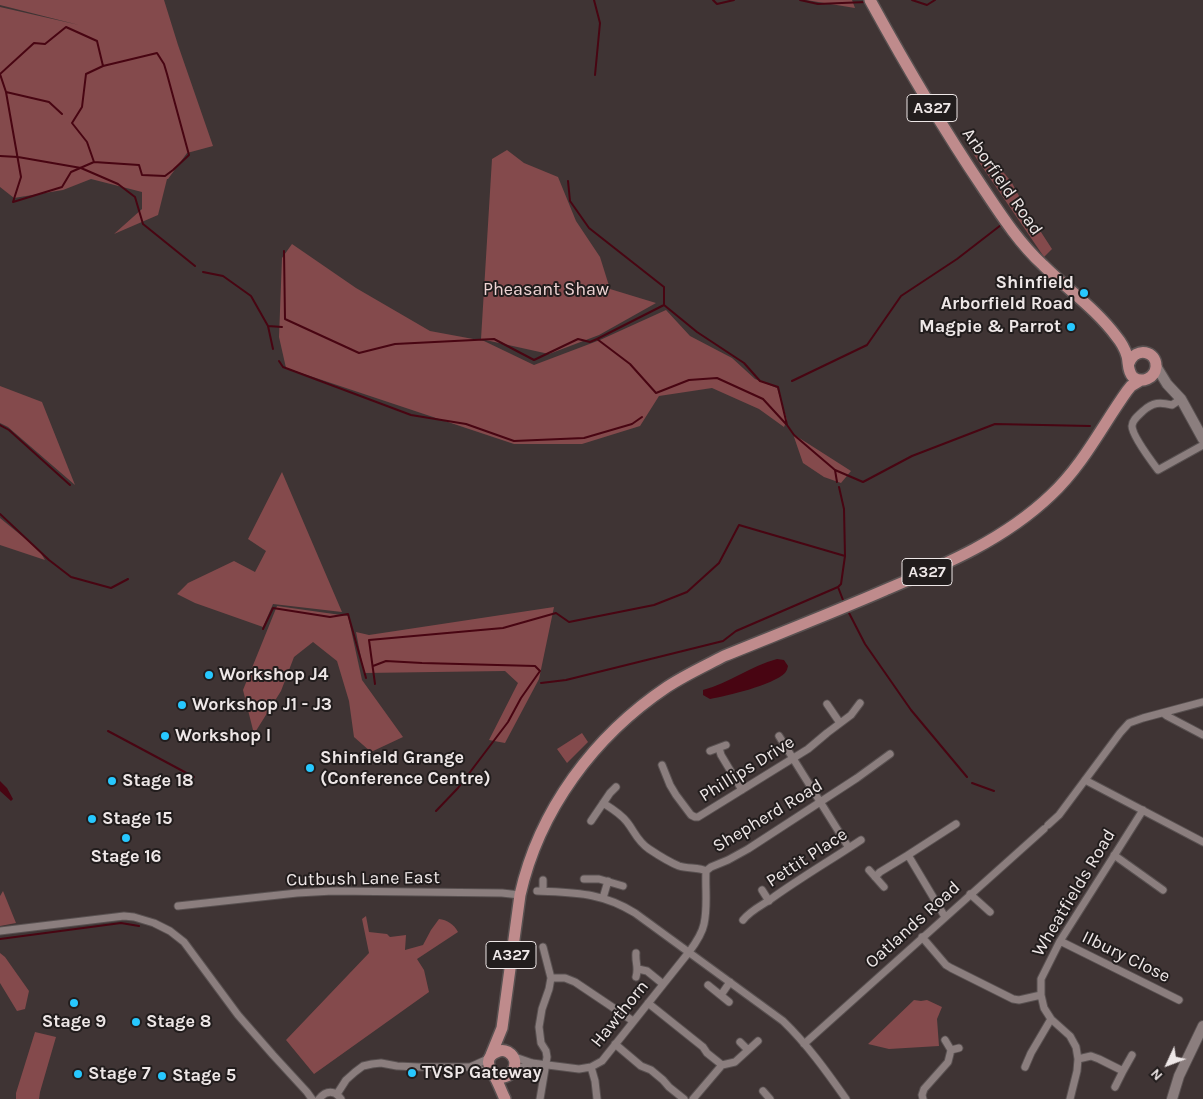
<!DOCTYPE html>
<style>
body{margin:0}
#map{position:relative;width:1203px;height:1099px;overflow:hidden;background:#3f3434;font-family:Karla,sans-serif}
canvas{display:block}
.north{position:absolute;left:1143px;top:1039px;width:50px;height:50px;-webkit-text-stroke:4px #221d1d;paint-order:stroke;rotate:227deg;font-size:14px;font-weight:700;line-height:20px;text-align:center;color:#eee7e7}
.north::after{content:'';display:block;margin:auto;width:18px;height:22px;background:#eee7e7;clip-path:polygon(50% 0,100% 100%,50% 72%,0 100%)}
</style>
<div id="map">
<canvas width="1203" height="1099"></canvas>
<div class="north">N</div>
</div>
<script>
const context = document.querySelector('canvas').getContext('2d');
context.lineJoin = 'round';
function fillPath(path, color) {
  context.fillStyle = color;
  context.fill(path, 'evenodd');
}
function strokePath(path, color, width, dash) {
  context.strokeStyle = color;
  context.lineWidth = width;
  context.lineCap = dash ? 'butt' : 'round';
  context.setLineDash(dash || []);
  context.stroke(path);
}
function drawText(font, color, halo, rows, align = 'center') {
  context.font = font + ' Karla,sans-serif';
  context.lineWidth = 4;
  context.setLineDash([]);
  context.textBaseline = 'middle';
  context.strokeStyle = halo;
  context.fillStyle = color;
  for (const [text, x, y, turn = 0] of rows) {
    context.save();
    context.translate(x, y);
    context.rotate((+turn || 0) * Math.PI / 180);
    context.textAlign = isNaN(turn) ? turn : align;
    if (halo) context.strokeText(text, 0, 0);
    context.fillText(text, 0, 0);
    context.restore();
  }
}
fillPath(new Path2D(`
 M0 0H164L178 45 213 146 187 153 168 179H167L158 215 114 234 142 209V192L91 179 63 190 14 198 0 187V7L79 25 0 5Z
 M806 0H852L855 8Z
 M970 149 990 160 1005 174 1012 183 1026 209 1052 249 1044 257Z
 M507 150 524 163 558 177 576 221 600 257 610 289 656 303 599 335 549 354 481 339 492 159Z
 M292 244 356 288 430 331 484 341 534 365 600 340 666 310 690 336 732 358 755 379 777 388 787 420 784 427 759 409 712 388 659 396 640 426 582 444H514L286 368 279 337 282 258Z
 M0 386 42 402 75 485 8 427 0 423Z
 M793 434 851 471 841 483 824 477 803 463Z
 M282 472 342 612 273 604 263 627 195 603 177 594 188 583 234 561 255 572 266 551 248 539Z
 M0 518 39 550 45 560 0 545Z
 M277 606 348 616 362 680 403 737 371 752 354 737 349 701 337 661 313 642 294 657 281 691 254 734 243 690Z
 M554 607 539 679 505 743 489 740 518 683 505 671 364 673 356 632 369 635Z
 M582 733 588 742 567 763 557 749Z
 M3 891 16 923 0 926V896Z
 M366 916 369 932 387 934 390 937 406 935 405 950 423 945 431 930 439 919C447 920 454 924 458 932L417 959 424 970 429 992 314 1074 286 1040 369 953 362 919Z
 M0 953 5 957 29 991 25 1009 17 1011 0 983Z
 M914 1000 921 1001 927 1000 942 1007 937 1019 939 1046 889 1049 868 1044Z
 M35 1032 56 1037 40 1092 39 1099H16V1093Z`), '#844a4c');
fillPath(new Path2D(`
 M777 659 784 660 788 666C787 670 787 670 785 673 773 685 727 696 710 699L703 695V690C729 683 751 666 777 659Z
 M0 781 7 788 13 799 11 801 0 791Z`), '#480512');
strokePath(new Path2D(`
 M594 0 600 23 595 75
 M713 0 717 4 734 0
 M800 0 818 4 866 2
 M912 0 927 5 935 0
 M6 92 49 102 62 114
 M0 156 18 157 81 168 118 184 135 197 143 224 195 266
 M568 181 570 201 589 228 664 287V305L697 332 744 363 760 381 778 387 787 425 794 435 835 470 863 482 912 456 995 424 1090 426
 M13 202 62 187 71 172 94 162 139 165 142 175 165 176 173 170 189 155 167 74 164 64 157 53 103 66 86 74 82 107 72 123 87 142 94 162
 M13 202 21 177 6 92 0 74 34 43 45 44 66 27 97 41 103 66
 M284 251 285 319 359 353 395 344 494 339 534 360 578 339 590 342 597 339 664 305
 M203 272 223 276 251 296 268 326 273 349
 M268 326 282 327
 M597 339 630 364 656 393 689 380 717 378 763 399 786 424
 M279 361 283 367 411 415 466 424 514 441 584 438 632 424 642 417
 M792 381 867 345 901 296 957 259 1001 225
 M0 425 9 430 70 485
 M835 470 837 482
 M0 514 49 560 71 577 111 588 128 579
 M843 600 838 587 841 584 845 556
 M848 611 865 644 911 710 967 777
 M263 629 273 608 330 617 348 614 366 678
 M373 666 386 661 422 663 535 666 540 671 521 698 508 722 458 788 436 811
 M541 683 566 680 723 641 736 631 838 587
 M375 684 369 640 503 628 556 613 569 622 654 605 687 592 719 563 739 525 845 556 844 509 839 487
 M108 731 194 777
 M972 783 994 791
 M0 939 121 923 139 926`), '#480512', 2);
const minor = new Path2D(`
 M1181 399 1172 405C1160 402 1153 402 1143 411 1139 415 1132 420 1132 426 1132 435 1152 462 1158 470L1203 445
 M827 704 840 723
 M1163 713 1167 716 1203 735
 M779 736 849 848
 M719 748 721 755 742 790
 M710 751 726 745
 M662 765 670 785 676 795 691 815 695 817H698L808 749 827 733 851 715 860 703
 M1085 780 1203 842
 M603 803C611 808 621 814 627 822 635 832 637 841 649 849 658 855 669 862 679 866 688 869 699 867 706 871
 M591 821 610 793 616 787
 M1048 825 1059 815 1120 733 1129 723 1143 718 1203 702
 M908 855 956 824
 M1114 855 1163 890
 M869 870 884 887
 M706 871 711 867 728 860 748 849 857 778 890 754
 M875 877 880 872 908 855 945 917
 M584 879H599L623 886
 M762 890 769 901
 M537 891C575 893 601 892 635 913L783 1021C807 1044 827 1072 846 1099
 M543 891V880
 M970 894 990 912
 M603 898 608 881
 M178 906 297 893 333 891 502 893 520 895
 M743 920C751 910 761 906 771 899 800 878 831 860 861 840
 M0 931 124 916 134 917 154 923 170 931 184 942 238 1015 273 1055 307 1092 312 1099
 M922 937 946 965 951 968 1013 999 1019 1000 1041 995
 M1060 941 1179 1000
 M638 969 647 971 663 984
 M636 977C639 967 635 963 636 953
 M551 978H565L575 982 633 1021
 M708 985 729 1002
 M721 995 730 982
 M648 1003 703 1047 707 1053 722 1065
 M740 1042 748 1050
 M615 1044 641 1066 651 1070 663 1080 669 1087 684 1099
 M804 1044 1044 829
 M951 1050 959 1048
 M512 1056 532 1063 579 1069 591 1067 602 1061 689 952C695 944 702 934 704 924 708 906 705 889 706 871
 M1078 1059 1091 1056 1099 1059 1123 1071 1115 1087
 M470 1067 490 1058
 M591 1067 595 1081 597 1099
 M1025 1067 1031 1053 1051 1019
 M513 1071 532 1063
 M1123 1071 1132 1055
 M763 1091 770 1099
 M337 1094 346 1080 355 1072 363 1066 372 1064 381 1063 397 1066 419 1067H470L492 1073
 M319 1099C326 1090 335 1090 341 1099
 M540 1099 547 1057 546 1051 541 1043 539 1027 542 1009 549 989 551 978 543 947
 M693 1099 722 1065 735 1062 758 1041
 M923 1099 922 1095 924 1089 948 1062 951 1050 945 1040
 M1070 1099 1077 1071 1078 1059 1076 1047 1070 1036 1051 1019 1044 1008 1041 995V979L1060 941 1143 810`);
const secondary = new Path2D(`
 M1156 366 1167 384 1181 399 1203 439
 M1172 1099 1179 1076 1203 1026`);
const primary = new Path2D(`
 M870 0C905 64 942 127 983 188 1001 215 1019 243 1043 265 1067 289 1096 309 1116 336 1121 342 1125 349 1127 356 1129 363 1127 371 1133 377 1142 384 1155 378 1156 367 1157 351 1136 346 1129 363
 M491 1055 502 1028 520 895C539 810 594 736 667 687 685 675 705 666 724 656 778 634 832 613 885 590 944 565 1004 540 1051 495 1083 465 1102 426 1127 391L1131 386 1141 380
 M494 1075C511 1084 523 1061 508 1052 504 1050 500 1050 497 1052 480 1059 493 1072 497 1081 500 1087 502 1093 505 1099`);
strokePath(minor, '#595151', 9);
strokePath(secondary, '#595151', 12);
strokePath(primary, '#595151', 14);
strokePath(minor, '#8b7e7e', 7);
strokePath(secondary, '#8b7e7e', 10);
strokePath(primary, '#bf8b8c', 11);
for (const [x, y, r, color] of [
 [1084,293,5,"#27c8ff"],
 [1071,327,5,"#27c8ff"],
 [209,675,5,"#27c8ff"],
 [182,705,5,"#27c8ff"],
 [165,736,5,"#27c8ff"],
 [310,768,5,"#27c8ff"],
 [112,781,5,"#27c8ff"],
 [92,819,5,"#27c8ff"],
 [126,838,5,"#27c8ff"],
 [74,1003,5,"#27c8ff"],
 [136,1022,5,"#27c8ff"],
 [412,1073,5,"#27c8ff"],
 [78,1074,5,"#27c8ff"],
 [162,1076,5,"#27c8ff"]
]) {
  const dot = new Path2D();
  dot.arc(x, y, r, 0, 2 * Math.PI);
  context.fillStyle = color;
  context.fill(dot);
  strokePath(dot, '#221d1d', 2);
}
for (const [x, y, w] of [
 [932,108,50],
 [927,572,50],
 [511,955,50]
]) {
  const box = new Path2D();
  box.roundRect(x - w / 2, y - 13.5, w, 27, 4);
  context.fillStyle = '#221d1d';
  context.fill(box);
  strokePath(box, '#eee7e7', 1);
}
drawText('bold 16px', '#eee7e7', null, [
 ["A327",932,108],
 ["A327",927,572],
 ["A327",511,955]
]);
drawText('18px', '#eee7e7', '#221d1d', [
 ["Arborfield Road",1002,182,55],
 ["Phillips Drive",747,769,-32],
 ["Shepherd Road",768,816,-31],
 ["Pettit Place",807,858,-33],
 ["Cutbush Lane East",363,879,-1],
 ["Wheatfields Road",1074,893,-59],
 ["Oatlands Road",913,925,-42],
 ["Ilbury Close",1126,957,26],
 ["Hawthorn",620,1014,-51]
]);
drawText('bold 18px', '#eee7e7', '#221d1d', [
 ["Shinfield",1074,283,"right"],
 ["Arborfield Road",1074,304,"right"],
 ["Magpie & Parrot",1061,327,"right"],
 ["Workshop J4",219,675],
 ["Workshop J1 - J3",192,705],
 ["Workshop I",175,736],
 ["Shinfield Grange",320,758],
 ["(Conference Centre)",320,779],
 ["Stage 18",122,781],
 ["Stage 15",102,819],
 ["Stage 16",126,857,"center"],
 ["Stage 9",74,1022,"center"],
 ["Stage 8",146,1022],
 ["TVSP Gateway",422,1073],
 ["Stage 7",88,1074],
 ["Stage 5",172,1076]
], 'left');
drawText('18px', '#efd4d4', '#221d1d', [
 ["Pheasant Shaw",546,290]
]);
</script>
